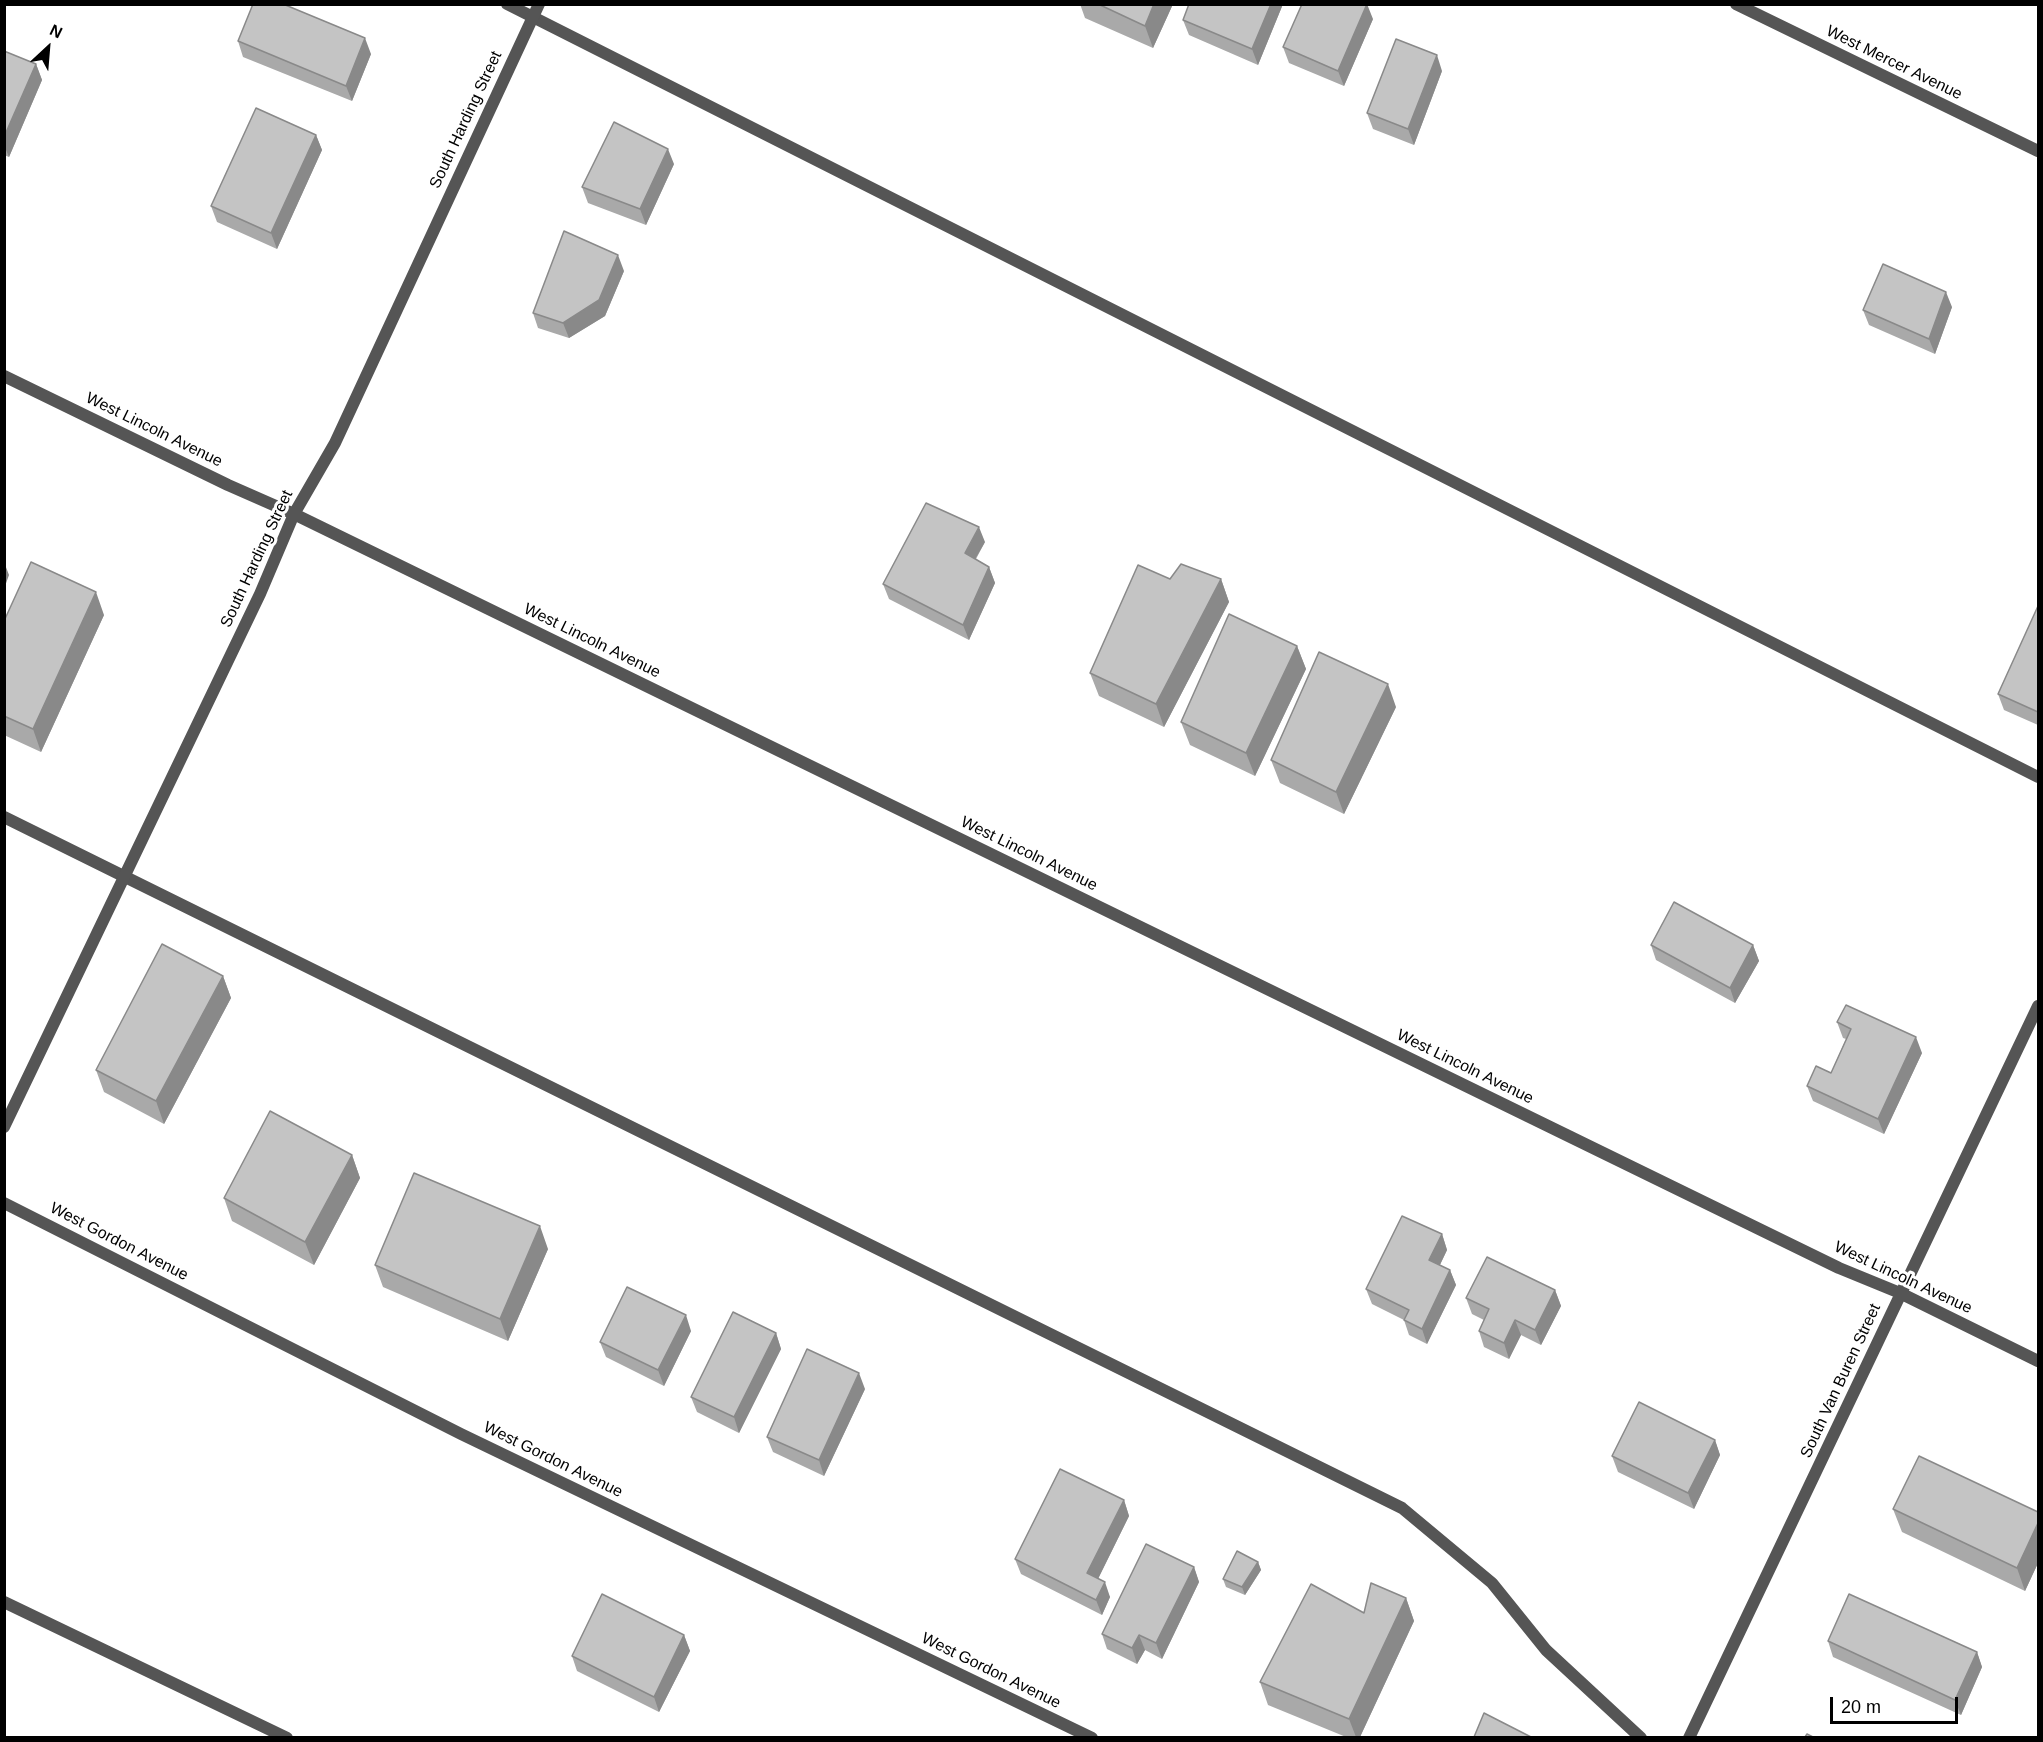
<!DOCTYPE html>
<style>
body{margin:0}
#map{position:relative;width:2043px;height:1742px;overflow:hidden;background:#fff;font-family:Arial,sans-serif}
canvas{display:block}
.frame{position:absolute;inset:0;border:6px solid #000;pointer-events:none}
.north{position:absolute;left:18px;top:18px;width:60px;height:60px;-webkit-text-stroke:4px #fff;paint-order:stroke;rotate:26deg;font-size:16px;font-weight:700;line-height:24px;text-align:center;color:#000}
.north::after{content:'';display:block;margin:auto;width:21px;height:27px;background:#000;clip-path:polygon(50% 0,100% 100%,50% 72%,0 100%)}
.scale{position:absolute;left:1830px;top:1697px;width:128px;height:27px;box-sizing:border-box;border:3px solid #000;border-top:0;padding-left:8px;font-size:18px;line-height:21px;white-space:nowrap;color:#000;-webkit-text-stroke:4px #fff;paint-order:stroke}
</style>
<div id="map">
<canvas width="2043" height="1742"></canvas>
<div class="frame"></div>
<div class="north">N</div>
<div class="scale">20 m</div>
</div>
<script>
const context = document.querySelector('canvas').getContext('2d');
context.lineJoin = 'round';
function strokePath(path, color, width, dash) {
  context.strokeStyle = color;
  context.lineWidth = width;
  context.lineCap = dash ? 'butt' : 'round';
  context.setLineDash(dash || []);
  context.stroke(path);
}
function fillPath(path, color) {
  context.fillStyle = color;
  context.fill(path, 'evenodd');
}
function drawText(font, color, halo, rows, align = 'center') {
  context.font = font + ' Arial,sans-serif';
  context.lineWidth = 6;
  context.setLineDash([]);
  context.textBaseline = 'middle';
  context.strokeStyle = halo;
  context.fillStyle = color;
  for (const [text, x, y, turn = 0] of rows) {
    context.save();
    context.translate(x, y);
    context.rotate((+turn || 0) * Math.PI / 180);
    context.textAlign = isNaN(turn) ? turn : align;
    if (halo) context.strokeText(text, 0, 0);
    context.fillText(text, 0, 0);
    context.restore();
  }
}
strokePath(new Path2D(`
 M507 4 2038 777
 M4 817 1402 1508 1492 1583 1546 1650 1641 1738
 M4 1602 287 1738`), '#555', 12);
strokePath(new Path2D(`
 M1736 4 2038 151
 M4 376 228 485 294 514 1839 1268 1900 1293 2038 1361
 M4 1127 260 594 294 514 335 443 539 4
 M1689 1738 2038 1006`), '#555', 12);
strokePath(new Path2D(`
 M4 1203 461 1434 1092 1738`), '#555', 12);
fillPath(new Path2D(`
 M1080 4H1173L1153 48 1085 18Z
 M1283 4 1258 65 1189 35 1183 20Z
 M1373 19 1344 86 1289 63 1283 47Z
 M238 41 371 54 352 101 243 57Z
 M4 51 36 64 42 80 9 157 4 155Z
 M1442 71 1414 145 1373 129 1367 113Z
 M316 135 322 150 277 249 217 222 211 206Z
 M674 164 646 225 588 203 582 187Z
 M624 271 605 316 569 338 538 328 533 313Z
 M1952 307 1935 354 1869 325 1863 310Z
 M985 542 976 559 989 567 995 583 969 640 889 599 883 584Z
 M1170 579H1221L1229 602 1164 727 1099 696 1090 673Z
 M2038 606V725L2004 710 1998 694Z
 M104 615 41 752 4 735V621Z
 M1297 646 1306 669 1255 776 1190 745 1181 722Z
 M1396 707 1344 814 1280 783 1271 760Z
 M1651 945H1753L1759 961 1735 1003 1656 960Z
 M223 976 231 998 164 1124 104 1092 96 1070Z
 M1837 1022 1922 1053 1884 1134 1813 1101 1807 1086 1831 1073 1846 1039 1843 1038Z
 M352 1155 360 1178 314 1265 232 1221 224 1198Z
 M1442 1234 1447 1250 1440 1265 1450 1270 1456 1285 1427 1344 1409 1335 1404 1320 1372 1304 1366 1289Z
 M548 1249 508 1341 383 1287 375 1265Z
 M1555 1290 1561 1306 1541 1345 1521 1335 1509 1359 1484 1347 1479 1331 1484 1320 1472 1314 1466 1298Z
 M691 1331 664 1386 606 1357 600 1342Z
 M776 1333 781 1349 739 1433 697 1412 691 1397Z
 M865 1389 824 1476 773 1452 767 1437Z
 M1715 1440 1720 1455 1694 1509 1618 1472 1612 1456Z
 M1124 1500 1129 1516 1098 1579 1110 1597 1102 1615 1021 1574 1015 1559Z
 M1893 1509 2038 1512V1563L2025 1591 1902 1532Z
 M1258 1562 1261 1570 1245 1595 1226 1587 1223 1579Z
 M1194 1567 1199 1582 1162 1659 1145 1650 1137 1664 1107 1649 1102 1634Z
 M1406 1598 1414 1621 1360 1737H1346L1268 1705 1260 1682 1364 1613Z
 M684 1635 690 1651 659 1712 577 1671 572 1656Z
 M1828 1641 1977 1652 1982 1667 1961 1715 1833 1657Z`), '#a9a9a9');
fillPath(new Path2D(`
 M1154 4H1173L1153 48 1145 26Z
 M1271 4H1283L1258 65 1252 49Z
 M1367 4 1373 19 1344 86 1338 71Z
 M365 38 371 54 352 101 346 86Z
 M1437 55 1442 71 1414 145 1408 129Z
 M36 64 42 80 9 157 4 145V137Z
 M316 135 322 150 277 249 271 233Z
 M668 149 674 164 646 225 640 209Z
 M618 255 624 271 605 316 569 338 563 323Z
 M1946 292 1952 307 1935 354 1929 339Z
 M979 527 985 542 970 568 965 553Z
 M4 562 9 575 4 589Z
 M989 567 995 583 969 640 963 625Z
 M1221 579 1229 602 1164 727 1156 704Z
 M96 592 104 615 41 752 33 729Z
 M1297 646 1306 669 1255 776 1246 753Z
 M1388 684 1396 707 1344 814 1336 792Z
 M1753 945 1759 961 1735 1003 1730 988Z
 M223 976 231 998 164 1124 156 1101Z
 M1916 1037 1922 1053 1884 1134 1878 1119Z
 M352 1155 360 1178 314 1265 305 1242Z
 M540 1226 548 1249 508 1341 500 1319Z
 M1442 1234 1447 1250 1435 1275 1429 1260Z
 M1450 1270 1456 1285 1427 1344 1422 1329Z
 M1555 1290 1561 1306 1541 1345 1535 1330Z
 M686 1315 691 1331 664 1386 658 1370Z
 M1515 1320 1521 1335 1509 1359 1504 1343Z
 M776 1333 781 1349 739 1433 734 1417Z
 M859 1373 865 1389 824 1476 819 1460Z
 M1715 1440 1720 1455 1694 1509 1688 1493Z
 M1124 1500 1129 1516 1093 1589 1087 1573Z
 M2038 1523V1563L2025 1591 2017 1568Z
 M1258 1562 1261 1570 1245 1595 1242 1587Z
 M1194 1567 1199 1582 1162 1659 1156 1643Z
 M1105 1582 1110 1597 1102 1615 1096 1600Z
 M1406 1598 1414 1621 1360 1737H1356L1349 1719Z
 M684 1635 690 1651 659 1712 654 1697Z
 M1139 1635 1145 1650 1137 1664 1132 1648Z
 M1977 1652 1982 1667 1961 1715 1955 1700Z`), '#898989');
const building = new Path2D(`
 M253 4H283L365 38 346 86 238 41Z
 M1098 4H1154L1145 26Z
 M1189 4H1271L1252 49 1183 20Z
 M1302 4H1367L1338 71 1283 47Z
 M1396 39 1437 55 1408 129 1367 113Z
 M4 51 36 64 4 137Z
 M256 108 316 135 271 233 211 206Z
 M614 122 668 149 640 209 582 187Z
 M564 231 618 255 599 300 563 323 533 313Z
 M1883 264 1946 292 1929 339 1863 310Z
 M926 503 979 527 965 553 989 567 963 625 883 584Z
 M31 562 96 592 33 729 4 716V621Z
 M1181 564 1221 579 1156 704 1090 673 1138 565 1170 579Z
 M2038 606V712L1998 694Z
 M1229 614 1297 646 1246 753 1181 722Z
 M1319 652 1388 684 1336 792 1271 760Z
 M1674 902 1753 945 1730 988 1651 945Z
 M162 944 223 976 156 1101 96 1070Z
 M1846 1005 1916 1037 1878 1119 1807 1086 1816 1066 1831 1073 1851 1029 1837 1022Z
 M270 1111 352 1155 305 1242 224 1198Z
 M414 1173 540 1226 500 1319 375 1265Z
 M1402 1216 1442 1234 1429 1260 1450 1270 1422 1329 1404 1320 1409 1310 1366 1289Z
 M1487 1257 1555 1290 1535 1330 1515 1320 1504 1343 1479 1331 1489 1309 1466 1298Z
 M627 1287 686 1315 658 1370 600 1342Z
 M733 1312 776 1333 734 1417 691 1397Z
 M807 1349 859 1373 819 1460 767 1437Z
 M1639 1402 1715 1440 1688 1493 1612 1456Z
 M1919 1456 2038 1512V1523L2017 1568 1893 1509Z
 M1060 1469 1124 1500 1087 1573 1105 1582 1096 1600 1015 1559Z
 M1146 1544 1194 1567 1156 1643 1139 1635 1132 1648 1102 1634Z
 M1237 1551 1258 1562 1242 1587 1223 1579Z
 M1371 1583 1406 1598 1349 1719 1260 1682 1311 1584 1364 1613Z
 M602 1594 684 1635 654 1697 572 1656Z
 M1849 1594 1977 1652 1955 1700 1828 1641Z
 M1484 1713 1531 1737H1474Z
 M1807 1734 1813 1737H1805Z`);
fillPath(building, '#c4c4c4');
strokePath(building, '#898989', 1.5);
drawText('16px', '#000', '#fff', [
 ["West Mercer Avenue",1894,63,26],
 ["South Harding Street",466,120,-65],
 ["West Lincoln Avenue",154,430,26],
 ["South Harding Street",257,559,-65],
 ["West Lincoln Avenue",592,641,26],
 ["West Lincoln Avenue",1029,854,26],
 ["West Lincoln Avenue",1465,1067,26],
 ["West Gordon Avenue",119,1242,27],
 ["West Lincoln Avenue",1903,1278,25],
 ["South Van Buren Street",1841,1381,-65],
 ["West Gordon Avenue",553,1460,26],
 ["West Gordon Avenue",991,1671,26]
]);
</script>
